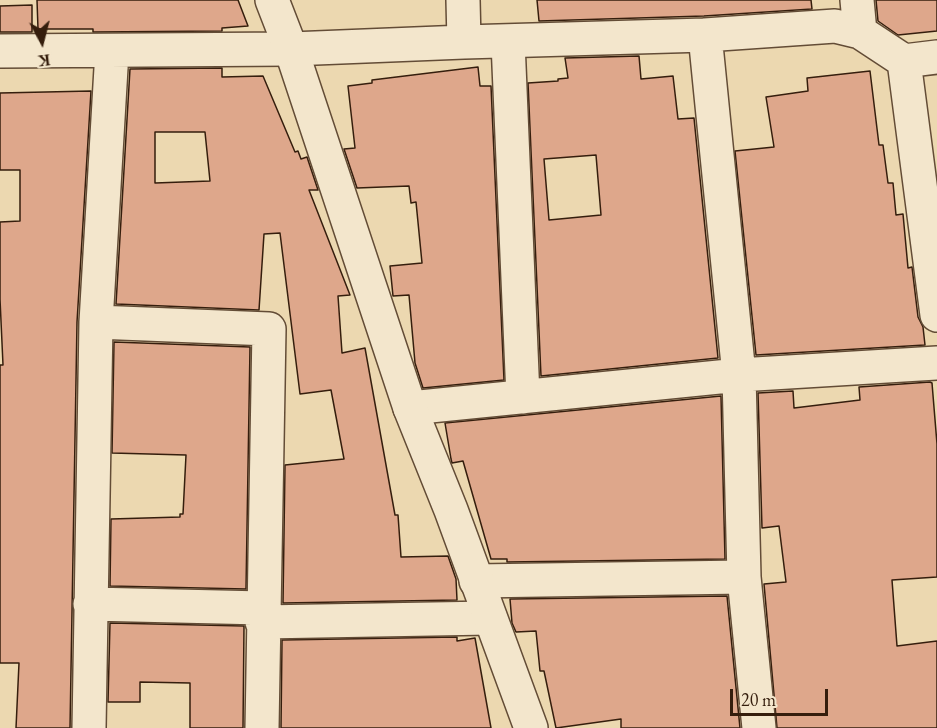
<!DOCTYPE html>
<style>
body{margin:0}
#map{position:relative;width:937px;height:728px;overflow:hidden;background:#ecd8b0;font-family:"EB Garamond",serif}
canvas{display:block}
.north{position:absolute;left:12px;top:12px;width:60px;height:60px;-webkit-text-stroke:4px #f3e6cc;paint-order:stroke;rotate:173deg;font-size:16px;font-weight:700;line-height:24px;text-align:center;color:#351e0d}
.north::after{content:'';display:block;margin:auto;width:21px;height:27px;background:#351e0d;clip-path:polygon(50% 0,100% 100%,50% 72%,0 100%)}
.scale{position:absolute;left:730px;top:689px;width:98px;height:27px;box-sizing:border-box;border:3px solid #351e0d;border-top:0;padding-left:8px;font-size:18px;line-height:21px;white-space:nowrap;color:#351e0d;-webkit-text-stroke:4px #f3e6cc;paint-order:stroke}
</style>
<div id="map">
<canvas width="937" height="728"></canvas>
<div class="north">K</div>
<div class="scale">20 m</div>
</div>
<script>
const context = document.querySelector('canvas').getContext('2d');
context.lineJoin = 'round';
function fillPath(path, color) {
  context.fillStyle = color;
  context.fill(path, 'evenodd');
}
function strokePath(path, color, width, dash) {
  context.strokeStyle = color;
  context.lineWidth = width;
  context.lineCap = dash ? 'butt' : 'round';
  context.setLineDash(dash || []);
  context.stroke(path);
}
const building = new Path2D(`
 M37 0H238L248 26 222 28V31L93 32V29H38Z
 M537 0H811L812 9 704 16 539 21Z
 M876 0H937V31L898 35 878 21Z
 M32 5V32H0V6Z
 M639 56 641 79 673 76 678 119 694 118 718 358 541 376 528 83 558 81V79L568 78 565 58ZM596 155 601 215 549 220 544 159Z
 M478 67 480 86H491L504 380 423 388 415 363 409 295 393 296 390 266 422 263 416 202 411 203 409 186 357 188 344 149 355 148 348 86 372 83V80Z
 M222 68V77L263 76 295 152 298 151 301 159 307 157 318 190H309L350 295 338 296 342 353 365 348 395 515H398L401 557 448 556 456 579 457 600 283 603 285 465 344 459 331 390 300 394 280 233 264 234 259 310 116 304 130 69ZM155 132H205L210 181 155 183Z
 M870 71 879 145H883L888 183H893L896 215 903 214 908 268 912 267 918 317 923 327 925 345 756 355 735 151 774 147 766 97 808 91 807 78Z
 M91 91 77 322 70 728H16L19 663H0V365H3L0 299V222L20 221V170H0V93Z
 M114 342 250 347 246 589 110 586 111 519 180 517V514H183L186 455 112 453Z
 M930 382 932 383 937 444V577L892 580 897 646 937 641V728H777L764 584 786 582 779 526 762 528 758 393 793 391 794 408 860 400 859 387Z
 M721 396 725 559 507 562V559H491L463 461 452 463 451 459 445 423Z
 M727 596 740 728H621V719L556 728 544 671H540L536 631 516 632 512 623 510 599Z
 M110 623 244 626 243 728H190V683L140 682V702H108Z
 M457 637V641L475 638 491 728H281L282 640Z`);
fillPath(building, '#dea78b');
strokePath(building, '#351e0d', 1.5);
const minor = new Path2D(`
 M463 0 464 42
 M857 0 860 32
 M705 35 739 375 744 577 759 728
 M508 42 523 397
 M0 51 291 49 464 42 705 35 835 26 860 32 904 61 937 57
 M904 61 937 315
 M96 322 269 329 262 728
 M410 408 739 375 937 363
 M476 581 744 577
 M90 604 263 608
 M262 622 490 618
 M89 728 96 322 112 51`);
const tertiary = new Path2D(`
 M272 0 291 49 410 408 451 510 531 728`);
strokePath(minor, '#634c36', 36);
strokePath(tertiary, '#634c36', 36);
strokePath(minor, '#f3e6cc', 33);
strokePath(tertiary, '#f3e6cc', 33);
</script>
